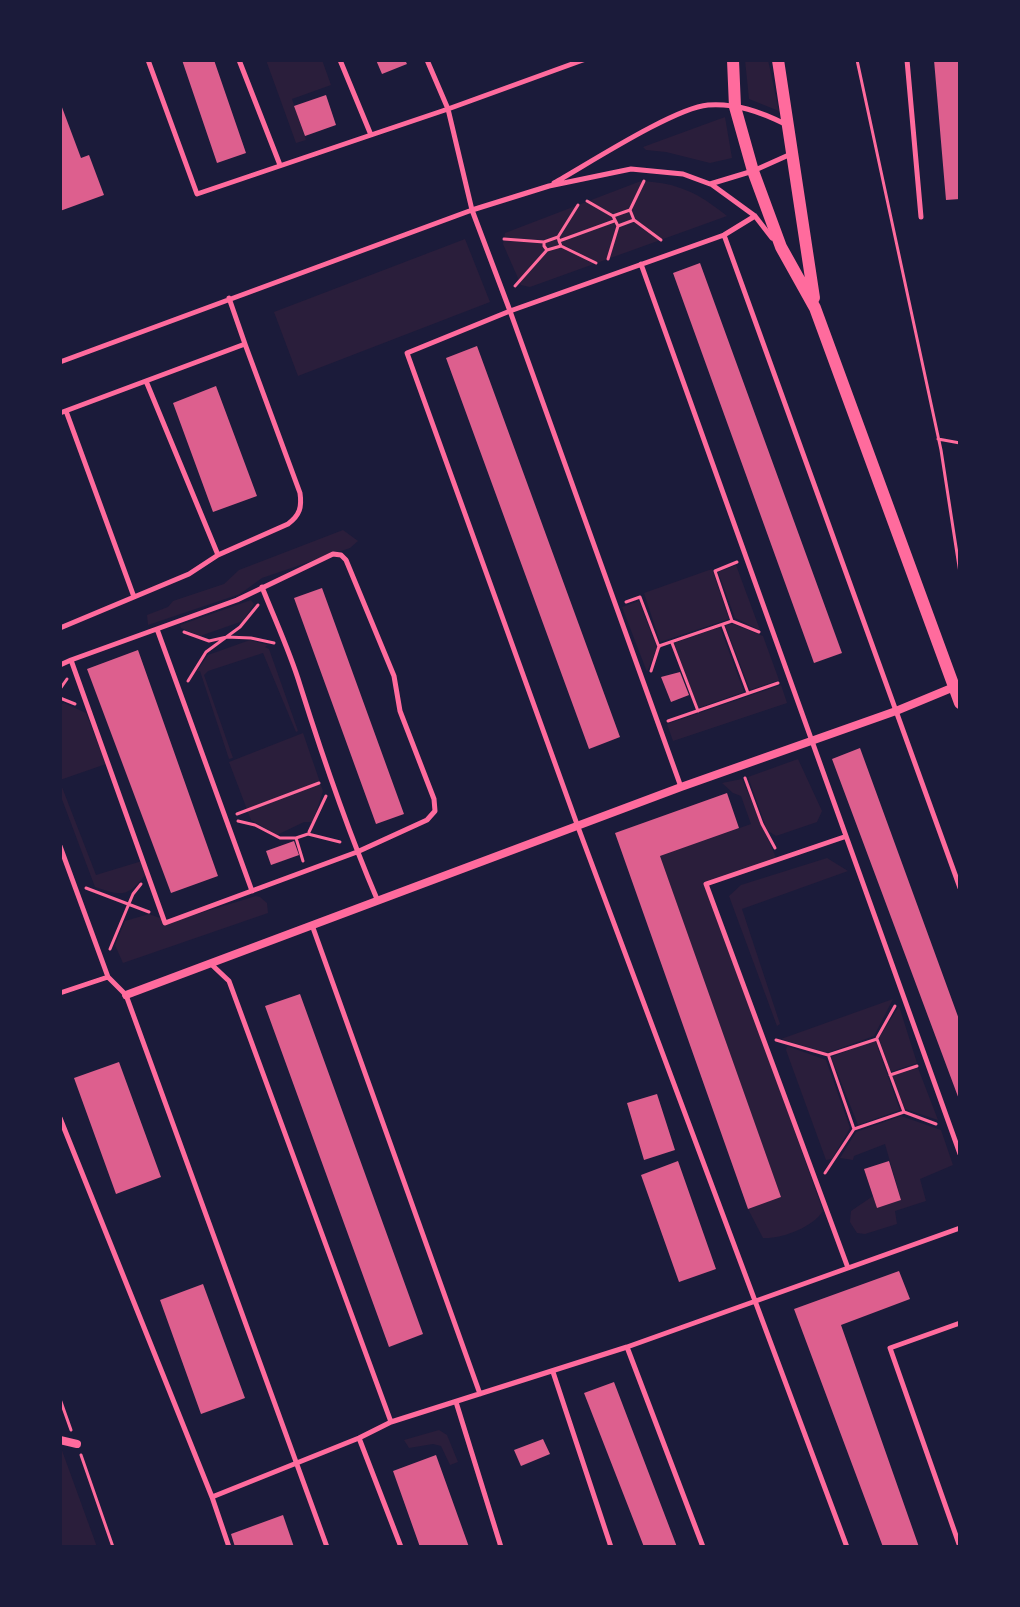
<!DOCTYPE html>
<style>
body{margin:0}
#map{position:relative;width:1020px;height:1607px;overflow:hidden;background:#1b1b3a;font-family:"PT Sans",sans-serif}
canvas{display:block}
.frame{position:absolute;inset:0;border:62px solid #1b1b3a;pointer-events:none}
</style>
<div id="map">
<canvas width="1020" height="1607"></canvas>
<div class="frame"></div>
</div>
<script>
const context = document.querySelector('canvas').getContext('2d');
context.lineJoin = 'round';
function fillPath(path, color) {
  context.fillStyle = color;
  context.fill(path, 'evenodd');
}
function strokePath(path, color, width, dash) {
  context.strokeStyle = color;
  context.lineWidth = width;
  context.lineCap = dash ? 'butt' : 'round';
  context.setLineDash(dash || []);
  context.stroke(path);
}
fillPath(new Path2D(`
 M266 60H322L331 85 292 99 306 140 296 143Z
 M745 60H768L779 111 749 99Z
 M725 117 732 158 710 163 666 152 646 150 643 147Z
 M641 181C679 183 698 193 727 216L530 287 521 285 503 244 505 233Z
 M465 239 490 302 298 376 274 312Z
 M343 530 358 541 350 548 262 578 240 594 148 625 147 615 168 607 173 601 224 584 239 570Z
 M736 565 760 630 735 618 718 572Z
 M712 569 729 619 660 642 644 593Z
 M251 600 254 604 243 621 200 636 181 628 180 625Z
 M639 601 657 648 647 672 622 607Z
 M733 624 763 636 779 680 750 690 725 625Z
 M720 627 744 692 698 708 674 643Z
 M250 640 268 645 265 647 269 649 298 731 296 732 263 653 208 671 204 675 233 758 229 759 200 671H197L208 655Z
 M781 685 787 703 673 741 667 724Z
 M64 703 86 713 106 764 60 780V705Z
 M303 733 323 791 313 822H304L277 835 251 820 229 762Z
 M798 759 822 811 817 822 776 836 767 830 748 777Z
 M742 779 777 860 707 885 823 1211C813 1227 782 1239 763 1238L748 1209 781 1197 660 856 751 824 741 796 733 793 722 783Z
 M60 782 96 875 142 861 146 874C127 898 122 896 95 887L60 794Z
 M827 858 848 871 742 909 780 1024 777 1026 729 896 741 885Z
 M256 896 260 897 267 903 268 913 123 963 115 945 125 921 149 914 171 922Z
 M893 999 874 1036 827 1053 781 1039Z
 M899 1006 917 1063 890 1072 879 1038Z
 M875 1040 900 1110 858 1125 831 1057Z
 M787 1046 826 1060 850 1128 832 1159 826 1160 786 1050Z
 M918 1068 938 1120 905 1109 891 1076Z
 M901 1116 941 1130 953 1165 920 1179 926 1201 895 1211 897 1224 865 1234 857 1233 850 1222 851 1211 873 1196 877 1208 901 1200 885 1144 854 1156 853 1160 840 1158 856 1132Z
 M439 1430 447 1435 458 1462 450 1465 441 1446 433 1444 409 1448 404 1440Z
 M60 1445 97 1547H60Z`), '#2a1e3b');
fillPath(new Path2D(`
 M182 60H214L246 153 217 163Z
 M376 60H405L407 64 382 74Z
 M934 60H960V199L946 200Z
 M326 95 336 125 305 136 294 106Z
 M60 102 81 158 89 155 104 195 60 211Z
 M700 263 842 653 814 663 673 273Z
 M477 346 620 737 589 749 446 358Z
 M216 386 257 496 213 512 173 403Z
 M322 588 404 814 376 824 294 598Z
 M138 650 218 876 171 893 87 669Z
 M680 672 689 695 671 702 661 677Z
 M860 748 960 1022V1102L832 759Z
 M727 793 739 828 660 856 781 1197 748 1209 615 833Z
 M294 841 299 855 271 865 266 851Z
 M300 994 423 1334 389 1347 265 1006Z
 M119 1062 161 1177 116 1194 74 1078Z
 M657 1094 675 1150 644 1160 627 1103Z
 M678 1161 716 1269 679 1282 641 1175Z
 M889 1161 901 1200 877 1208 864 1169Z
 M899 1271 910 1299 841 1325 919 1547H883L794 1309Z
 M203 1284 245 1398 201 1414 160 1300Z
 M614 1382 677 1547H644L584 1393Z
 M543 1439 550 1454 521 1466 514 1450Z
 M436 1455 469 1547H420L393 1471Z
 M283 1515 294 1547H235L231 1534Z`), '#dd5f8e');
strokePath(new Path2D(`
 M857 60 941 450 960 573
 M587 201 613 216
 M630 210 644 181
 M634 220 618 226 613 216 630 210 634 220 661 240
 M558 237 578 205
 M504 239 544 242
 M559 241 561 246 547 250 544 246V242L558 237 559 241 614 221
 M561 246 596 263
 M608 259 618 226
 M515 286 547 250
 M938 439 960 443
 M626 602 640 597 659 647
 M732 621 715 571 737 562
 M723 626 748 693
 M184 632 209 641 227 637 251 638 274 643
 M672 643 698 711
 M651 671 659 646 732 621 759 632
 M188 681 206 652 240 627 258 605
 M60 689 67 679
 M60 698 75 704
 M668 721 778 683
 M745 778 762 824 775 848
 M237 814 319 783
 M238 821 255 825 280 838H296L308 834 340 842
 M309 832 326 796
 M296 838 303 861
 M86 888 149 912
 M110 949 133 894 141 884
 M877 1038 895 1006
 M776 1040 828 1055 877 1039 904 1112
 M829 1057 854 1129
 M890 1075 917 1066
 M825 1173 854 1129 904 1112 936 1124
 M60 1399 71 1430
 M81 1455 113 1547`), '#ff6b9d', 3);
strokePath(new Path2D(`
 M148 60 197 194 371 135
 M239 60 280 165
 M340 60 371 135 448 109 427 60
 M583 60 448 109 472 210 510 311 407 353 578 827 847 1547
 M907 60 921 217
 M554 183C588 164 674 108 708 105 736 103 761 112 785 124
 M711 184 755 216 772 238
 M724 235 960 888
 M641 264 960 1154
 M60 362 472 210 549 186 631 169 683 174 710 184 753 171 791 154
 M146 381 218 555
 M66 411 134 597
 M60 413 245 344 229 298
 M262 587C275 620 290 652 300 685 323 758 347 829 377 899
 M60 628 189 574 218 555 288 524C300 515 302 507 300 493L245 344
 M157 629 252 891
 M60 665 71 660 237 600 333 554 341 555 346 560 394 676 400 711 434 799 435 811 427 820 357 852 165 923 71 660
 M681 787 510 311 724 235 755 216
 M844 837 706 884 848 1268
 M60 846 108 977 126 995 327 1547
 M312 925 480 1394
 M211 964 229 981 391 1422
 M60 993 108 977
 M60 1118 212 1497 229 1547
 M627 1347 703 1547
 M553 1372 611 1547
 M456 1402 501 1547
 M359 1438 401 1547
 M212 1497 359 1438 391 1422 627 1347 960 1228
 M960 1547 890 1348 960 1323`), '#ff6b9d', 5);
strokePath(new Path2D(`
 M126 995 681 787 896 711 954 687
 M60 1440 77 1444`), '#ff6b9d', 8);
strokePath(new Path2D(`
 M733 60 735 107 753 171 781 247 815 308 960 703
 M778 60 814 298`), '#ff6b9d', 12);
</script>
